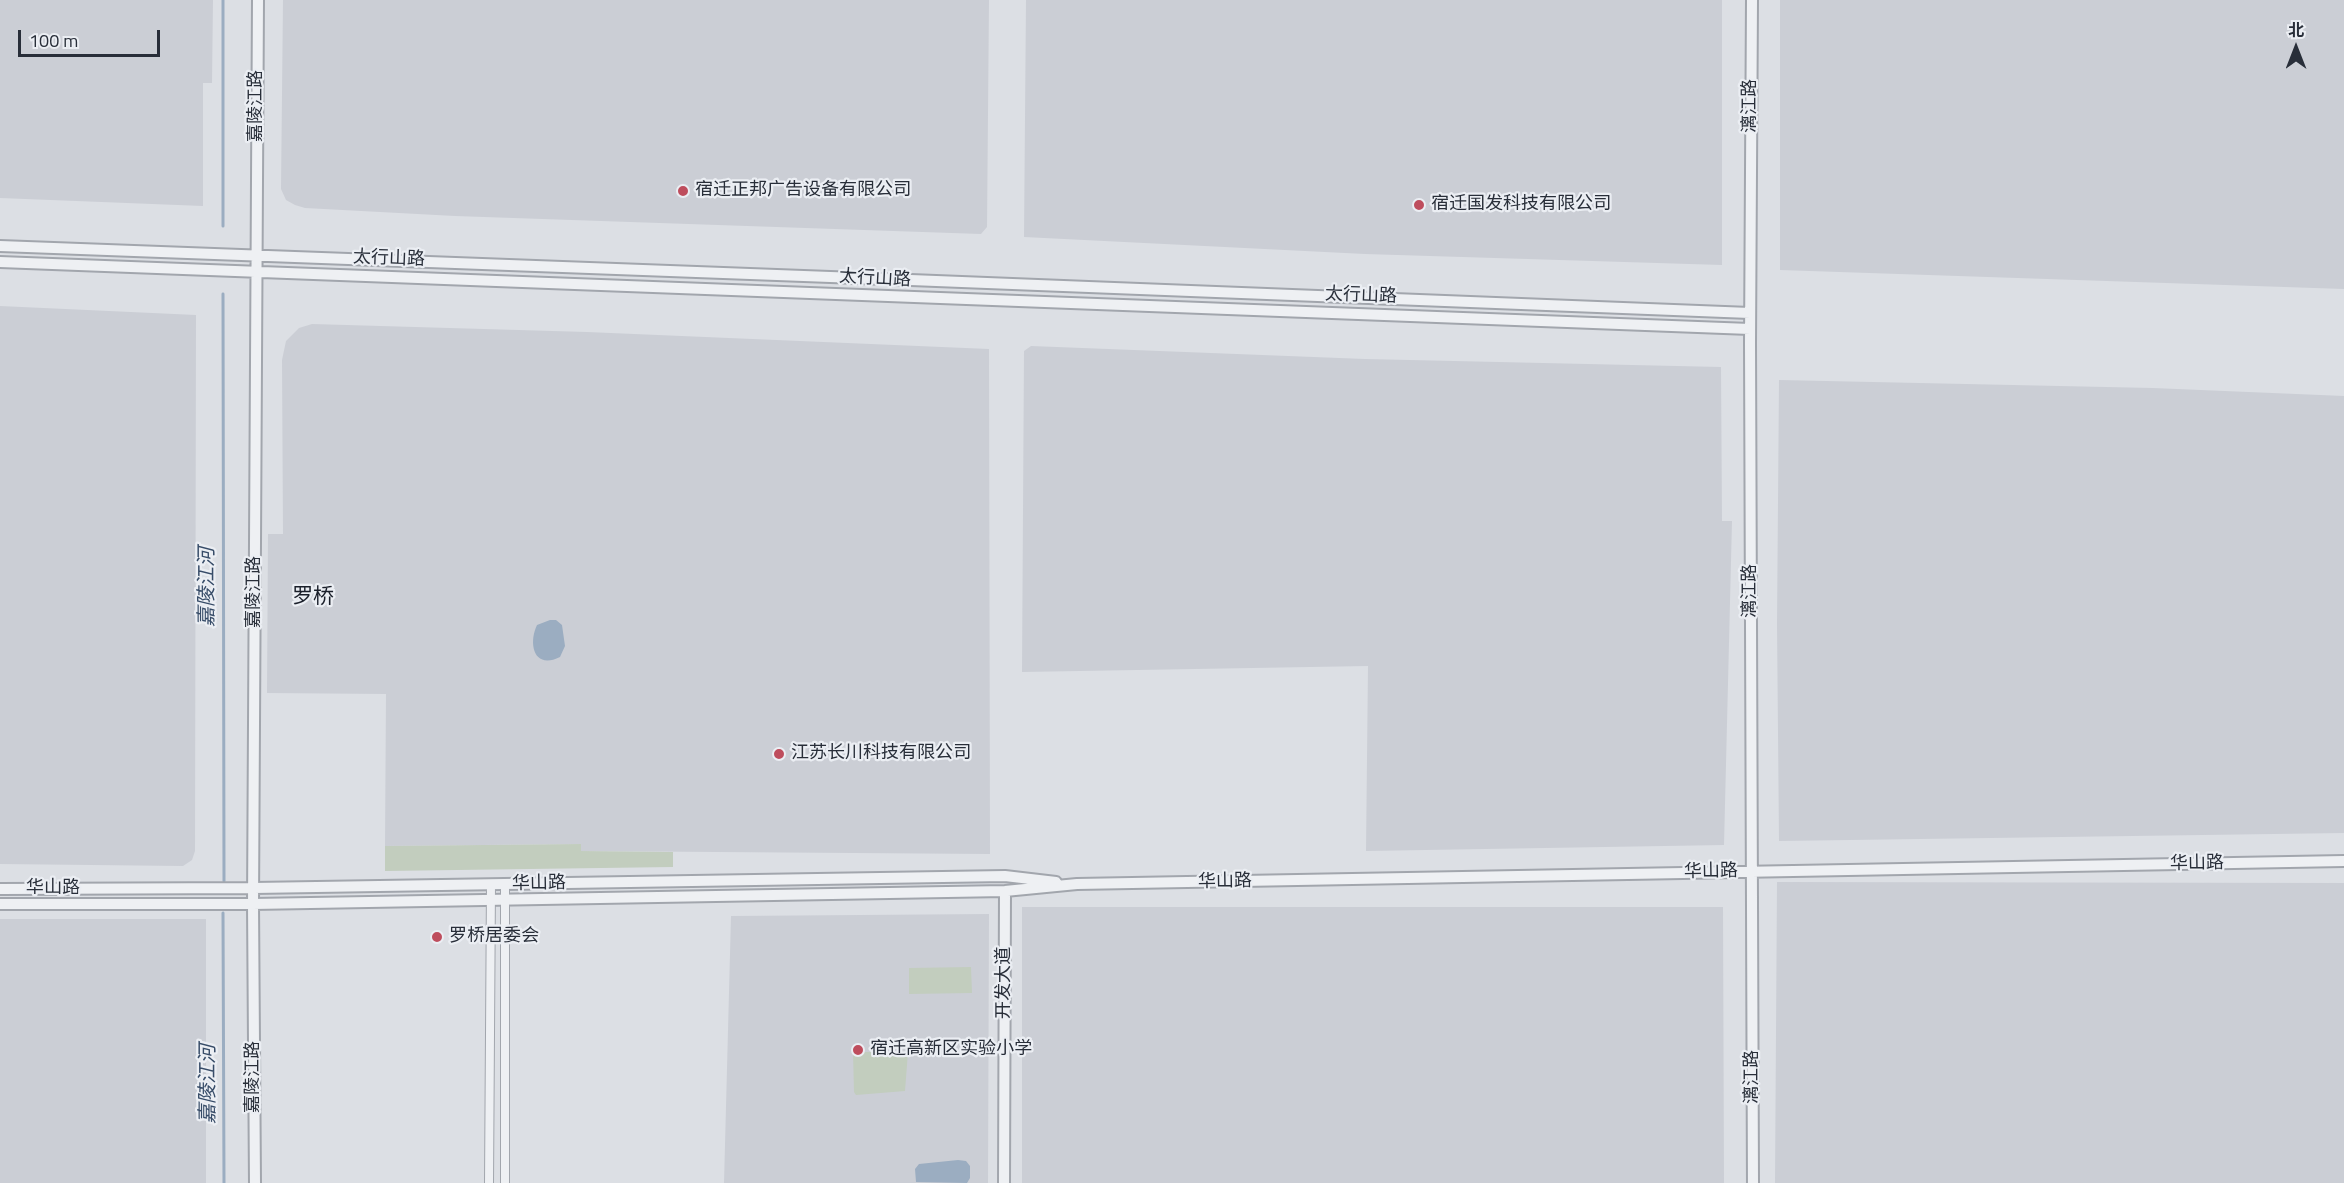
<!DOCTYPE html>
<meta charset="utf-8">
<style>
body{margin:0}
#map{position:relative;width:2344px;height:1183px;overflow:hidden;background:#dcdfe4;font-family:"Titillium Web","Noto Sans SC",sans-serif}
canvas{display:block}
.north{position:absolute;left:2266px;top:18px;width:60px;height:60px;-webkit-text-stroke:4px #ebeef3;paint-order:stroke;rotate:0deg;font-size:16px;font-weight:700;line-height:24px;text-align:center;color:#282e39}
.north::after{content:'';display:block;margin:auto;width:21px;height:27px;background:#282e39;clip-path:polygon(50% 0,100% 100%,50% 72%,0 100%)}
.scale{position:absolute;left:18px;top:30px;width:142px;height:27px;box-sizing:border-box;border:3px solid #282e39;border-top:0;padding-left:8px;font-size:18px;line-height:21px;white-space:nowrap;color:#282e39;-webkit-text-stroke:4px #ebeef3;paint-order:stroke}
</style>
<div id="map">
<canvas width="2344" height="1183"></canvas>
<div class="north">北</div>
<div class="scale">100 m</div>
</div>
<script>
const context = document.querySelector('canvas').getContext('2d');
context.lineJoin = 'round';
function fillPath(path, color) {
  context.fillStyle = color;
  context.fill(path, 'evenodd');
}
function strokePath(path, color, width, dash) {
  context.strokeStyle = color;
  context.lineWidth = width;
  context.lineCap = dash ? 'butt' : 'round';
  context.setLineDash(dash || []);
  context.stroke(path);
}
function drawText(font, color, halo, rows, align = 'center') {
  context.font = font + ' "Titillium Web","Noto Sans SC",sans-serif';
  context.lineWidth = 4.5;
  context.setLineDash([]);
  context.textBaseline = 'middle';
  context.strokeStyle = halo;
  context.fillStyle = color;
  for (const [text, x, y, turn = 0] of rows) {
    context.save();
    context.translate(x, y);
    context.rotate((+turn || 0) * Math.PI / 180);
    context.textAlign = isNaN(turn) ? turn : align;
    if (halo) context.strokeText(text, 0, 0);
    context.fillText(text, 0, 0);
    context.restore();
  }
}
fillPath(new Path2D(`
 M0 0H213L212 83H203V206L0 198Z
 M283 0H989L987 227 981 234 455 216 305 208 295 205 286 200 281 189Z
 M1026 0H1722V265L1365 254 1024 237Z
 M1780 0H2344V289L1780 270Z
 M0 306 196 315 195 851 192 860 183 866 0 864Z
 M312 324 587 332 989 349 990 854 581 851 580 844 385 846 386 694 267 693 268 534H283L282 360 286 341 299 328Z
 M1031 346 1365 359 1721 367 1722 521H1732L1724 845 1366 851 1368 666 1022 672 1024 351Z
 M1779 380 2153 388 2344 396V833L1779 841 1777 624Z
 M1777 882 2344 883V1183H1775Z
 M1022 907H1723L1724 1183H1022Z
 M989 914 988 1183H724L731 916Z
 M0 919H206V1183H0Z`), '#cbced5');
fillPath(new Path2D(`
 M581 844V851L673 852V867L385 871V846Z
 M971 967 972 993 909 994V968Z
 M853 1052H908L905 1091 856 1095 854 1092Z`), '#c2cdbe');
fillPath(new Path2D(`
 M550 620H556L562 625 565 646 560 657C534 670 528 644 537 625Z
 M958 1160 966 1161 970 1166V1178L967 1183 916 1182 915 1169 919 1164Z`), '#9badc1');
strokePath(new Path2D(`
 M223 0V226
 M223 294 224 881
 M223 913 224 1183`), '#9badc1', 3);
const minor = new Path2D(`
 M505 884V1183
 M489 1183 491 884`);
const tertiary = new Path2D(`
 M1752 0 1750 343 1753 1183
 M0 246C583 268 1167 289 1750 313
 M0 262 1750 329
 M0 889 254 888 1005 876 1056 882
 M0 904H253L1005 891 1077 884 2344 861
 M255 1183 253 904 258 0
 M1004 1183 1005 891`);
strokePath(minor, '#a2a6ad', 10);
strokePath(tertiary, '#a2a6ad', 14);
strokePath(minor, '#eef0f3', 8);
strokePath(tertiary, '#eef0f3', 10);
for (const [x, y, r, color] of [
 [683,191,6,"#be4d5d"],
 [1419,205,6,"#be4d5d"],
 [779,754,6,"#be4d5d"],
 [437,937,6,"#be4d5d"],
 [858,1050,6,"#be4d5d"]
]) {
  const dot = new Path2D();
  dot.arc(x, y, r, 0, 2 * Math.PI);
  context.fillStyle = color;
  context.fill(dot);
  strokePath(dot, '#ebeef3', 2);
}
drawText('18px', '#282e39', '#ebeef3', [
 ["嘉陵江路",257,106,-90],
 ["漓江路",1751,106,-90],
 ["太行山路",389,259,2],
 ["太行山路",875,279,3],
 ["太行山路",1361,296,2],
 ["漓江路",1751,591,-90],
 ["嘉陵江路",255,592,-90],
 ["华山路",2197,864,-1],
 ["华山路",1711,872,-1],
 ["华山路",1225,882,-1],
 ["华山路",539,884,-1],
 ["华山路",53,889],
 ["开发大道",1005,983,-90],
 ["嘉陵江路",254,1077,-90],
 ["漓江路",1753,1077,-90]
]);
drawText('18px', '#282e39', '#ebeef3', [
 ["宿迁正邦广告设备有限公司",695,191],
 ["宿迁国发科技有限公司",1431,205],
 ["江苏长川科技有限公司",791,754],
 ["罗桥居委会",449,937],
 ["宿迁高新区实验小学",870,1050]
], 'left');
drawText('italic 20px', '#374c68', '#ebeef3', [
 ["嘉陵江河",208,587,-90],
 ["嘉陵江河",209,1084,-90]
]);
drawText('21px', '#1a1f2a', '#ebeef3', [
 ["罗桥",313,598]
]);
</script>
